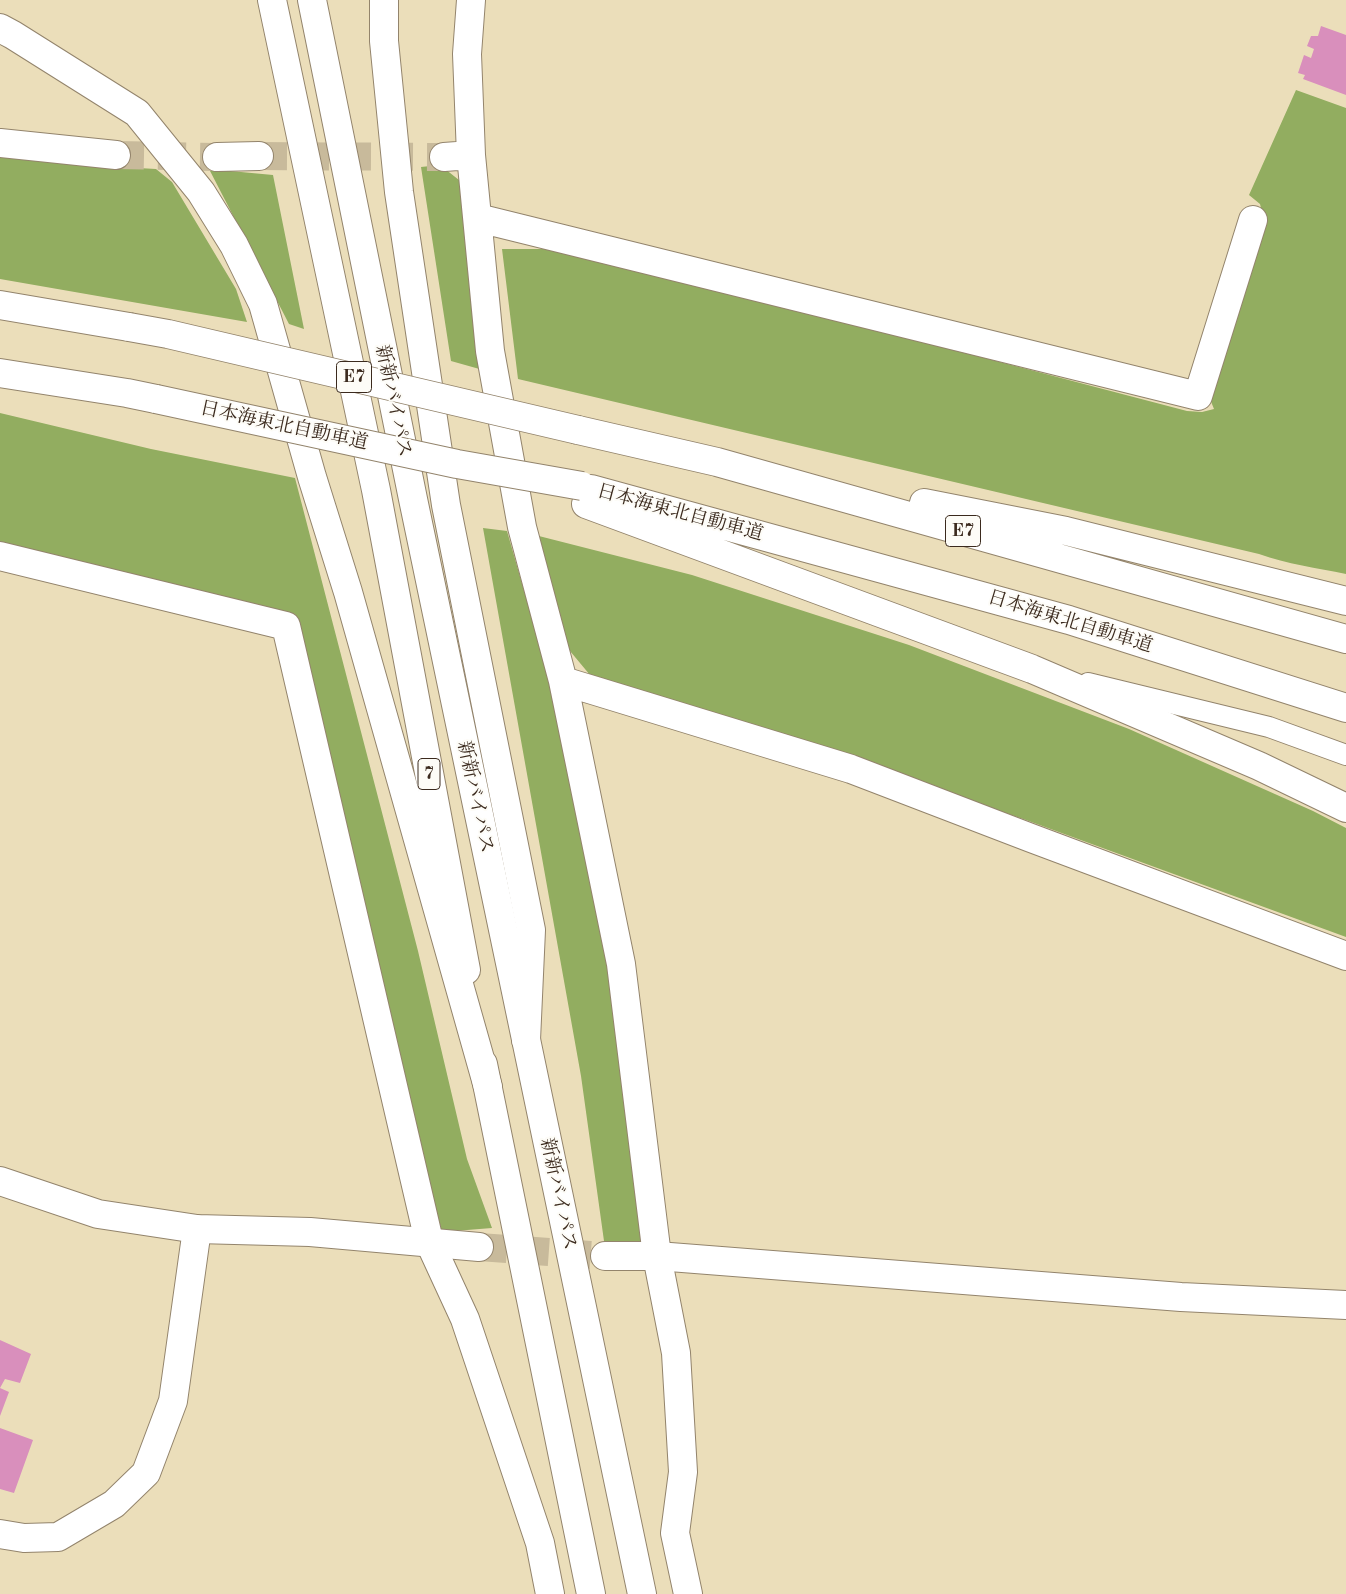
<!DOCTYPE html>
<meta charset="utf-8">
<style>
body{margin:0}
canvas{display:block;background:#ebdeba}
</style>
<canvas width="1346" height="1594"></canvas>
<script>
const context = document.querySelector('canvas').getContext('2d');
context.lineJoin = 'round';
function fillPath(path, color) {
  context.fillStyle = color;
  context.fill(path, 'evenodd');
}
function strokePath(path, color, width, dash) {
  context.strokeStyle = color;
  context.lineWidth = width;
  context.lineCap = dash ? 'butt' : 'round';
  context.setLineDash(dash || []);
  context.stroke(path);
}
function drawText(font, color, halo, rows, align = 'center') {
  context.font = font + ' "Old Standard TT","Noto Serif JP",serif';
  context.lineWidth = 4;
  context.setLineDash([]);
  context.textBaseline = 'middle';
  context.strokeStyle = halo;
  context.fillStyle = color;
  for (const [text, x, y, turn = 0] of rows) {
    context.save();
    context.translate(x, y);
    context.rotate((+turn || 0) * Math.PI / 180);
    context.textAlign = isNaN(turn) ? turn : align;
    if (halo) context.strokeText(text, 0, 0);
    context.fillText(text, 0, 0);
    context.restore();
  }
}
fillPath(new Path2D(`
 M1296 90 1346 108V574C1317 568 1287 564 1259 554L518 379 502 249H552L836 319 1187 411 1202 412 1214 409 1208 394 1263 216 1260 204 1249 195Z
 M0 149 103 166 156 169 172 182 236 289 247 322 0 279Z
 M440 165 464 184 483 370 451 361 421 167Z
 M209 169 273 175 304 329 289 324Z
 M0 413 151 449 295 478 418 951 467 1159 492 1228 442 1232 382 999 295 614 113 575 0 547Z
 M483 528 507 531 537 636 599 882 648 1232 635 1248 604 1241 581 1076Z
 M531 534 692 575 909 645 1129 729 1313 811 1346 828V937L1026 820 807 745 625 688 590 675 560 639Z`), '#92ad60');
fillPath(new Path2D(`
 M1321 26 1346 35V95L1303 79 1305 75 1298 73 1304 55 1311 58 1314 49 1307 46 1311 36H1318Z
 M0 1340 31 1354 20 1383 5 1379 0 1388Z
 M0 1388 9 1392 0 1416Z
 M0 1428 33 1440 14 1493 0 1489Z`), '#d98fbc');
strokePath(new Path2D(`
 M116 155 217 157
 M259 156 444 157`), '#c8ba9b', 28, [28, 14]);
strokePath(new Path2D(`
 M479 1247 605 1256`), '#c8ba9b', 28, [28, 14]);
const service = new Path2D(`
 M1088 683 1269 727 1346 755`);
const minor = new Path2D(`
 M471 0 467 54 471 155
 M0 143 116 155
 M217 157 259 156
 M444 157 471 155 490 351 522 527 563 681 621 964 657 1256 676 1353 683 1472 675 1533 688 1594
 M478 218 1198 396 1253 220
 M0 556 286 626 429 1241 465 1319 540 1543 550 1594
 M563 681 851 769 1031 838 1346 956
 M0 1534 24 1538 58 1537 114 1504 146 1473 173 1401 197 1229`);
const tertiary = new Path2D(`
 M0 1181 98 1214 197 1229 310 1232 479 1247
 M605 1256H657L1181 1297 1346 1305`);
const trunk = new Path2D(`
 M272 0 376 490 466 970
 M312 0 413 499 642 1594
 M483 1064 591 1594`);
const motorway = new Path2D(`
 M384 0V41L399 192 446 505 531 930 526 1040
 M0 28 13 35 137 113 201 192 234 245 263 304 312 477 348 592 488 1087
 M0 305 129 327
 M0 373 127 393 156 399
 M578 430 717 462 1346 639
 M591 489 1069 620 1346 708
 M924 503 1066 531 1346 601
 M586 504 1032 669 1259 766 1346 808`);
strokePath(service, '#93846c', 22);
strokePath(minor, '#93846c', 30);
strokePath(tertiary, '#93846c', 30);
strokePath(trunk, '#93846c', 30);
strokePath(motorway, '#93846c', 30);
strokePath(service, '#fff', 20);
strokePath(minor, '#fff', 28);
strokePath(tertiary, '#fff', 28);
strokePath(trunk, '#fff', 28);
strokePath(motorway, '#fff', 28);
const motorwayBridge = new Path2D(`
 M129 327 168 334 578 430
 M156 399 457 464 582 486`);
strokePath(motorwayBridge, '#93846c', 30, []);
strokePath(motorwayBridge, '#fff', 28);
for (const [x, y, w] of [
 [354,377,35],
 [963,531,35],
 [429,774,22]
]) {
  const box = new Path2D();
  box.roundRect(x - w / 2, y - 15.5, w, 31, 4);
  context.fillStyle = '#fdfcf7';
  context.fill(box);
  strokePath(box, '#3b2a1e', 1);
}
drawText('bold 18px', '#3b2a1e', null, [
 ["E7",354,377],
 ["E7",963,531],
 ["7",429,774]
]);
drawText('19px', '#3b2a1e', '#fdfcf7', [
 ["新新バイパス",393,401,78],
 ["日本海東北自動車道",284,426,12],
 ["日本海東北自動車道",680,513,15],
 ["日本海東北自動車道",1070,622,17],
 ["新新バイパス",475,797,78],
 ["新新バイパス",558,1194,78]
]);
</script>
